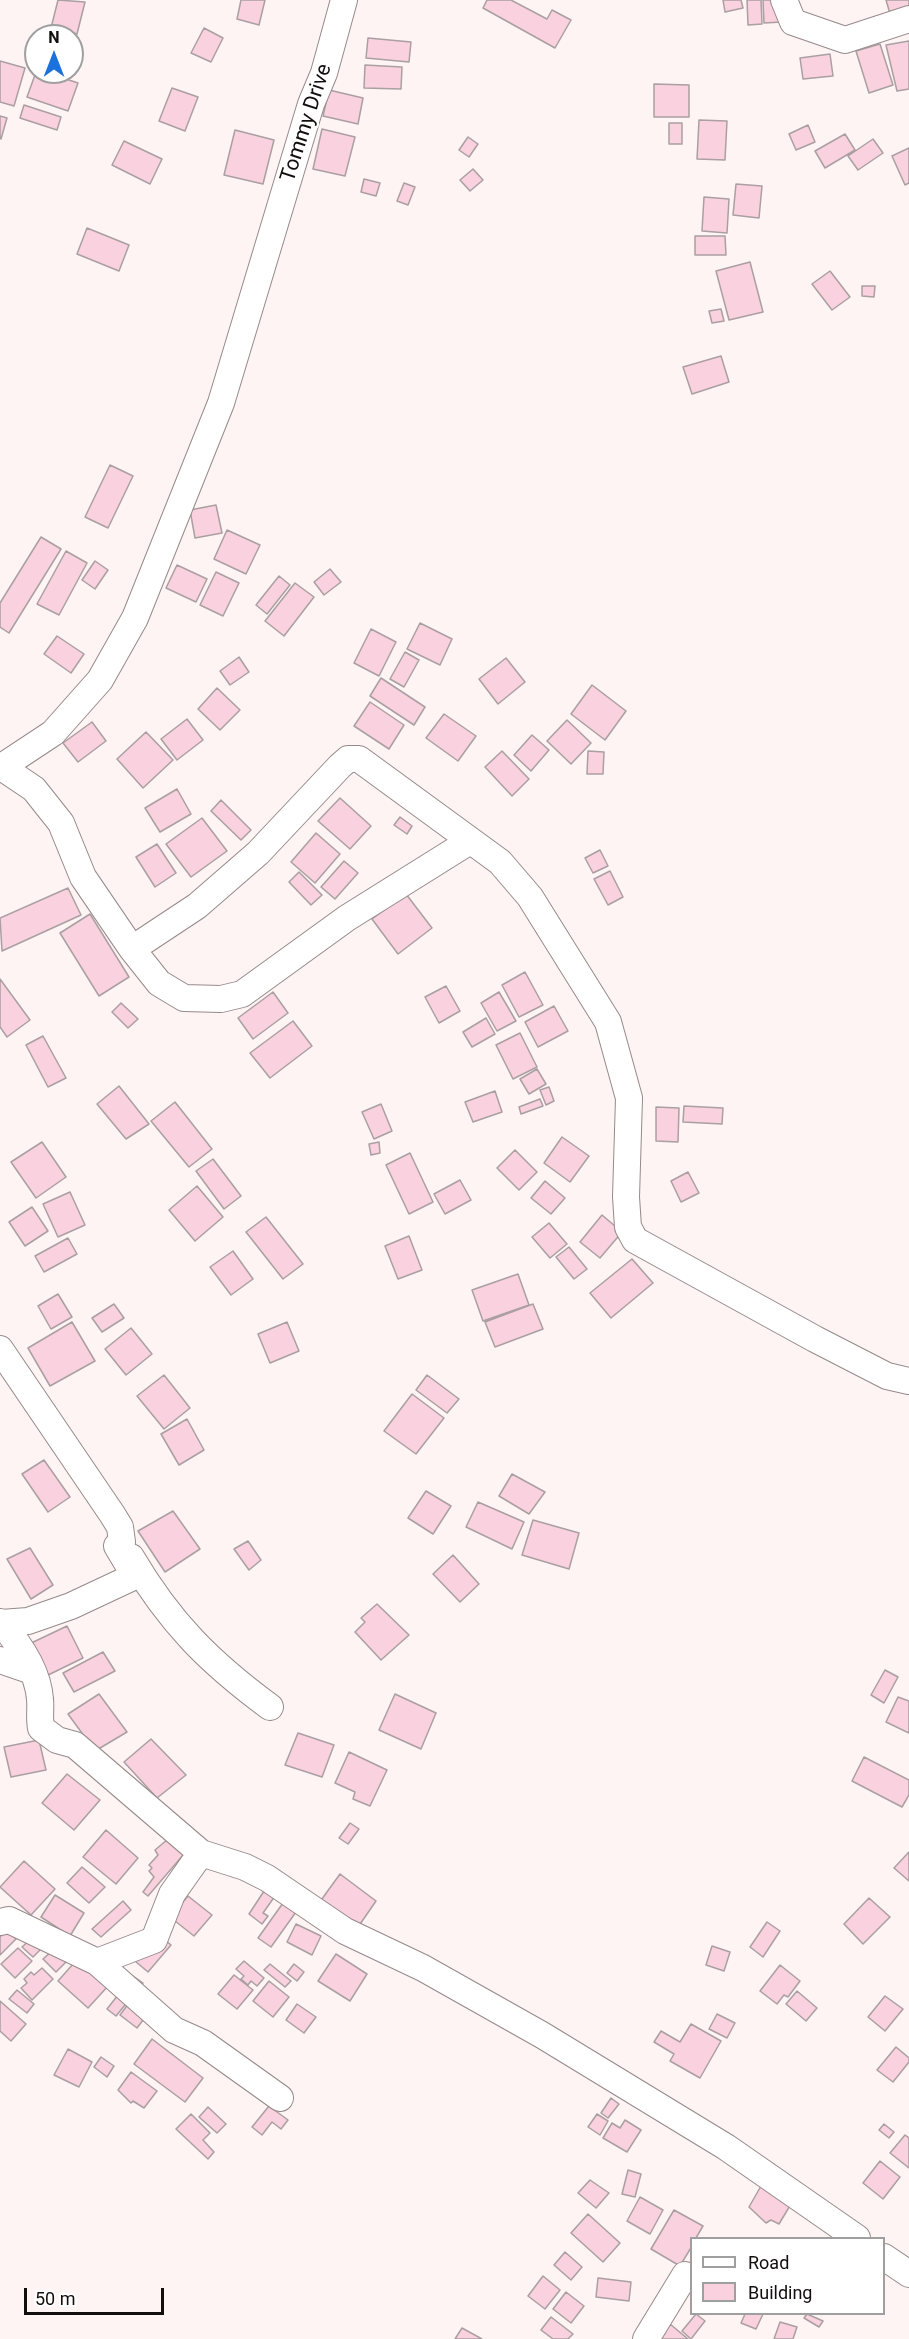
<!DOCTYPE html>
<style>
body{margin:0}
#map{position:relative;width:909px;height:2339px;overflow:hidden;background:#fef4f3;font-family:Roboto,sans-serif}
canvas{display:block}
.legend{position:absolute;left:690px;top:2237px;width:195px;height:78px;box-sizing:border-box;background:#fff;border:2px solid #a09f9f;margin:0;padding:8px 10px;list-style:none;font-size:18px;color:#120e0e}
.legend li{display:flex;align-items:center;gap:12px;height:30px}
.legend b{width:30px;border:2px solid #a09f9f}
.north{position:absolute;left:24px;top:24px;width:60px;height:60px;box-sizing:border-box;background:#fff;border:2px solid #a09f9f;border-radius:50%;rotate:0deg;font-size:16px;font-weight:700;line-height:24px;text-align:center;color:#120e0e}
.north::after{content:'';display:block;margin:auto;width:21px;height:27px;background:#1c72dc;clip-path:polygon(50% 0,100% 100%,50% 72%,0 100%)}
.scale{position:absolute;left:24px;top:2288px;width:140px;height:27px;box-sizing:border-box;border:3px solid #120e0e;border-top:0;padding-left:8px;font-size:18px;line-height:21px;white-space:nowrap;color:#120e0e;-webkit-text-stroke:4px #fff;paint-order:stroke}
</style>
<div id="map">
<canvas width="909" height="2339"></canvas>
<ul class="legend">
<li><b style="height:8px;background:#fff"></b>Road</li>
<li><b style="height:16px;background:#fad1df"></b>Building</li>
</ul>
<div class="north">N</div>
<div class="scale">50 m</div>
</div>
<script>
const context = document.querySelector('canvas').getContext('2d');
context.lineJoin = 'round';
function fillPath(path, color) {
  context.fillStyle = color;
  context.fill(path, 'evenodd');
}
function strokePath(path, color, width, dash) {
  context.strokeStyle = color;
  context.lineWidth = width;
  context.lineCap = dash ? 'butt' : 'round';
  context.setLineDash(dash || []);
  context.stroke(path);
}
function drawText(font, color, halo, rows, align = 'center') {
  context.font = font + ' Roboto,sans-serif';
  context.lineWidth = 4.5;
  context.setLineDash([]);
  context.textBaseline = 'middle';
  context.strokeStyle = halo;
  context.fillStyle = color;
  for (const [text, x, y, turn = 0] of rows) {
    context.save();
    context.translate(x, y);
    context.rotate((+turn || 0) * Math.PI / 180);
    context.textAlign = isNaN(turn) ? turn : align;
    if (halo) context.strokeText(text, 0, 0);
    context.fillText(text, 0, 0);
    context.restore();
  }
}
const building = new Path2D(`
 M58 0 85 2 77 34 51 28Z
 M241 0H265L259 25 237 19Z
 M487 0H511L547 19 552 10 571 20 555 48 483 8Z
 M723 0H741L743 8 725 12Z
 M747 0H761L762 24 748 25Z
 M763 0H780L782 22 764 23Z
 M886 0H909V12L891 17Z
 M204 28 223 38 211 62 191 53Z
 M368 38 411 42 409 62 366 58Z
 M909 41V89L897 91 886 45Z
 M880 44 893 85 869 93 856 51Z
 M830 54 833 76 803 79 800 58Z
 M0 61 25 68 14 106 0 102Z
 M365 65 402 67 401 89 364 88Z
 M36 72H45L78 83 68 111 27 97Z
 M654 84 689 85V117H654Z
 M172 88 198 97 185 131 159 121Z
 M329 90 363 98 358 124 323 116Z
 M24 105 61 117 57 130 20 118Z
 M0 116 7 118 1 139 0 138Z
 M699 120 727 121 725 160 697 159Z
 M669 123H682V144H669Z
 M808 125 815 142 796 150 789 134Z
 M322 129 355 137 345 176 313 169Z
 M235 130 274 140 263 184 224 175Z
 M845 134 855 150 825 168 815 151Z
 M468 137 478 144 469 157 459 150Z
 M873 139 883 153 858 170 848 156Z
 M124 141 162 159 150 184 112 165Z
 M909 148V183L905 185 892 156Z
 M473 169 483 180 470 191 460 180Z
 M364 179 380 183 376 196 361 192Z
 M404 183 415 187 408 205 397 201Z
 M736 184 762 186 759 218 733 215Z
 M704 197 729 199 727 233 702 231Z
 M87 228 129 245 119 271 77 254Z
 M695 236H725L726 255H695Z
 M750 262 763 312 729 320 716 271Z
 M830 271 850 297 832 310 812 284Z
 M862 286H875L874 297 862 296Z
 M721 309 724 321 712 323 709 311Z
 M721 356 729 382 692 394 683 367Z
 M110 465 133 476 108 528 85 517Z
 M216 505 222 533 195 538 190 510Z
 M227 530 260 545 246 574 214 559Z
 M41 537 61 549 9 633 0 627V603Z
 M66 551 87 563 59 615 37 604Z
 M95 561 108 570 95 589 82 580Z
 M177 565 207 579 196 602 166 588Z
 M330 569 341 582 324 595 314 582Z
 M216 572 239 583 223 616 200 605Z
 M279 576 290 585 267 614 256 605Z
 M295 583 314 597 284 636 265 621Z
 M420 623 452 639 440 665 407 649Z
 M371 629 396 642 379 676 354 663Z
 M57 636 84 654 71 673 44 654Z
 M405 652 419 660 404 687 390 679Z
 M239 657 249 672 230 685 220 671Z
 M506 658 525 682 498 704 479 679Z
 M381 678 425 707 414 725 370 696Z
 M592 685 626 711 605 740 571 714Z
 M217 688 240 710 220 730 198 709Z
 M370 702 404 725 389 749 354 726Z
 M444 714 476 736 458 761 426 738Z
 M187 719 203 740 177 760 161 739Z
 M567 720 591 743 571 764 547 741Z
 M92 722 106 741 78 762 63 743Z
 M146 732 173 760 143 788 117 759Z
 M532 735 549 750 531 771 514 755Z
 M502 751 529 779 512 796 485 767Z
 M588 751 604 752 603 774H587Z
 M177 789 191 814 160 832 145 808Z
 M340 798 371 826 350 849 318 821Z
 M221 800 251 830 241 840 211 811Z
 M400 817 412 826 407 834 394 825Z
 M202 818 227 851 191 877 166 844Z
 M316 833 340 854 315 883 291 862Z
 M157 844 176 873 155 887 136 857Z
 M600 850 608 866 593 873 585 858Z
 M344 861 358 873 335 899 321 887Z
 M610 871 623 897 608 905 594 879Z
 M299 872 322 895 311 905 289 882Z
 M68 888 81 915 2 951 0 918Z
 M406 894 432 928 398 954 372 919Z
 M90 914 129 977 99 996 60 933Z
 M525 972 543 1005 519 1017 502 985Z
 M0 979 30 1020 7 1037 0 1027Z
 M446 986 460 1011 439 1023 425 997Z
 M273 992 288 1013 253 1039 238 1018Z
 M499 992 516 1021 497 1031 481 1003Z
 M121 1003 138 1019 128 1028 112 1012Z
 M554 1006 568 1031 538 1047 525 1022Z
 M486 1018 495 1034 472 1047 463 1032Z
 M293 1021 312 1046 270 1078 250 1053Z
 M520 1033 537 1067 513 1079 496 1045Z
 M43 1036 66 1078 48 1087 26 1045Z
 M537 1069 546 1084 529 1094 520 1079Z
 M119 1086 149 1124 126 1139 97 1104Z
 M549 1087 554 1101 546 1105 540 1090Z
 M495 1091 502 1112 473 1122 465 1102Z
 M540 1099 543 1106 521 1114 519 1107Z
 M175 1102 212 1149 189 1167 151 1121Z
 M381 1104 392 1131 374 1139 362 1112Z
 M684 1106 723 1108 722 1124 683 1122Z
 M656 1107 679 1108 678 1142 656 1141Z
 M562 1137 589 1156 570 1182 544 1163Z
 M42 1142 66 1177 36 1198 11 1162Z
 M379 1142 380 1153 371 1155 369 1144Z
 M515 1150 537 1172 519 1190 497 1168Z
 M410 1153 433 1202 409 1214 386 1165Z
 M213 1159 241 1196 224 1209 196 1171Z
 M688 1172 699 1193 681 1202 671 1181Z
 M460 1180 471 1200 445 1214 434 1194Z
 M545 1181 565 1198 551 1214 531 1198Z
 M197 1186 223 1217 195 1241 169 1210Z
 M70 1192 85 1225 58 1237 43 1204Z
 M32 1207 48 1231 25 1246 9 1222Z
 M602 1215 622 1232 600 1258 580 1242Z
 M266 1217 303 1264 283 1279 246 1232Z
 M549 1223 567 1244 550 1258 532 1237Z
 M409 1236 422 1270 398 1279 385 1246Z
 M68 1238 77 1254 44 1272 35 1256Z
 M569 1247 587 1269 574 1279 556 1257Z
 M233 1251 253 1279 231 1295 210 1267Z
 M632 1259 653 1283 611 1318 590 1293Z
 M518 1274 529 1305 483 1321 472 1290Z
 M58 1294 72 1317 51 1329 38 1306Z
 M114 1304 124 1318 102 1332 92 1318Z
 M533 1304 543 1329 495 1347 485 1322Z
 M72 1322 95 1361 50 1386 28 1348Z
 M287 1322 299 1351 270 1363 258 1334Z
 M131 1328 152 1354 126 1375 105 1349Z
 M164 1375 190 1408 164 1429 137 1396Z
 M427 1375 459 1399 447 1413 416 1390Z
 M412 1394 444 1418 416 1454 384 1431Z
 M187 1419 204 1450 179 1465 161 1434Z
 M44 1460 70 1497 48 1512 22 1474Z
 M512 1474 545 1492 529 1514 499 1496Z
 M426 1491 451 1506 433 1534 408 1518Z
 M478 1502 524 1522 512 1549 466 1527Z
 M173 1511 200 1549 165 1572 138 1531Z
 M533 1520 579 1533 569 1569 522 1555Z
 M248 1541 261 1560 249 1570 234 1549Z
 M30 1548 53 1585 31 1599 7 1559Z
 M453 1555 479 1584 460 1602 433 1574Z
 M377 1604 409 1635 381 1660 355 1632 365 1622 361 1618Z
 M67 1626 83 1658 42 1678 25 1646Z
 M103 1652 115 1671 74 1692 63 1673Z
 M885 1670 898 1677 884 1703 871 1695Z
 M99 1694 127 1732 95 1751 68 1714Z
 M395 1694 436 1713 421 1749 379 1730Z
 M898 1697 909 1701V1733L886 1722Z
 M298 1733 334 1745 322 1777 285 1765Z
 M151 1739 186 1775 157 1798 124 1762Z
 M39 1740 46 1770 11 1777 4 1747Z
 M349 1752 387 1770 370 1806 353 1799 355 1792 335 1783Z
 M864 1757 909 1780V1795L902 1807 852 1781Z
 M67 1774 100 1800 74 1830 42 1803Z
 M350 1823 359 1829 348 1844 339 1838Z
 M106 1830 138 1858 116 1884 83 1857Z
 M168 1839 184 1854 148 1896 143 1892 154 1877 149 1871 152 1868 149 1865 158 1855 155 1850Z
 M909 1852V1881L894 1868Z
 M24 1861 55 1889 31 1915 0 1887Z
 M82 1867 105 1887 89 1903 67 1883Z
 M340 1874 376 1901 356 1930 319 1903Z
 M270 1882 280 1889 263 1913 268 1916 262 1924 249 1914Z
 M55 1895 84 1913 70 1936 41 1917Z
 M188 1896 212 1915 194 1936 170 1917Z
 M869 1898 890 1917 863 1944 844 1924Z
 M123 1901 131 1910 101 1937 92 1929Z
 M283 1903 296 1912 271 1947 258 1938Z
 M767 1922 780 1931 763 1957 750 1947Z
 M296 1924 321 1936 312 1955 287 1942Z
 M152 1929 171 1945 148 1972 129 1956Z
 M7 1930 16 1939 0 1955V1937Z
 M33 1937 43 1947 33 1957 22 1947Z
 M712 1946 730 1952 724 1971 706 1965Z
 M18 1948 32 1961 15 1978 1 1964Z
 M53 1950 71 1957 56 1972 43 1959Z
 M336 1954 367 1974 350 2001 318 1981Z
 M81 1955 120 1973 88 2008 58 1981Z
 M244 1961 264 1978 257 1986 251 1981 248 1985 241 1979 244 1976 236 1969Z
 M270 1964 291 1981 285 1987 264 1970Z
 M294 1964 304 1972 297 1981 287 1973Z
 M780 1965 800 1981 788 1997 784 1995 777 2004 760 1991Z
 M42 1968 53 1979 32 2000 21 1988 27 1983 24 1979 31 1972 34 1975Z
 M234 1975 253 1990 237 2009 218 1994Z
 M133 1976 143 1983 116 2016 107 2009Z
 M269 1981 289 1997 273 2017 253 2001Z
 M17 1990 34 2004 27 2013 9 1999Z
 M797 1991 817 2008 806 2021 786 2004Z
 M135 1995 152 2008 137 2028 120 2015Z
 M885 1996 903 2009 885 2031 868 2017Z
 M0 2001 26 2024 11 2041 0 2031Z
 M297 2004 316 2017 304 2033 286 2020Z
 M717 2014 735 2023 727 2038 709 2029Z
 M691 2024 721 2041 700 2078 670 2061 674 2054 654 2042 661 2031 680 2042Z
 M152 2039 203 2078 185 2102 134 2064Z
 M896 2047 909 2058V2062L893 2082 877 2070Z
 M68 2049 92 2062 79 2087 54 2075Z
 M101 2057 114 2066 107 2077 94 2067Z
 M131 2072 157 2091 144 2108 133 2101 131 2103 118 2090Z
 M611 2098 619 2104 608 2118 601 2113Z
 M269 2106 288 2120 281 2129 272 2122 262 2135 252 2127Z
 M208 2107 226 2124 217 2133 199 2117Z
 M191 2114 210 2133 203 2140 214 2152 208 2159 176 2129Z
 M597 2114 608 2121 600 2135 588 2127Z
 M625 2120 641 2130 627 2152 603 2138 612 2123 620 2128Z
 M884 2124 894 2132 889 2138 879 2130Z
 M905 2135 909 2138V2168L890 2153Z
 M880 2161 900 2177 883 2199 863 2183Z
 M628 2170 641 2174 635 2197 622 2194Z
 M590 2180 609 2193 596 2208 578 2193Z
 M761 2186 791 2204 779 2224 771 2220 766 2223 749 2207Z
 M640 2197 663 2210 650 2234 627 2221Z
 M674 2210 703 2226 696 2238H692V2246L680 2266 651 2249Z
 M588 2214 620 2243 603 2262 571 2233Z
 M565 2252 582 2267 571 2280 554 2265Z
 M543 2276 560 2290 545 2309 528 2296Z
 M598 2278 631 2282 629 2301 596 2297Z
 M566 2292 584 2306 571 2323 553 2309Z
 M696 2314 705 2321 691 2339 682 2331Z
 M745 2314H763L756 2329 741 2323Z
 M807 2314 823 2321 819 2327 804 2318Z
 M551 2317 573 2334 568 2339H553L541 2330Z
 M780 2322 797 2327 793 2339H774Z
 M670 2324 688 2339H660Z
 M462 2328 482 2339H455Z`);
fillPath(building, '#fad1df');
strokePath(building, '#aa9fa2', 1.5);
const minor = new Path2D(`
 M784 0 793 22 845 40 909 19
 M0 768 53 733 100 680 135 618 221 403 311 104 324 73 344 0
 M3 768 34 789 61 823 83 877 132 949 159 983 184 998 221 999 242 994 347 918 470 841
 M132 949 197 906 258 853 340 766 348 759H359L500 862 530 897 608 1022 629 1098 626 1197 628 1227 635 1240 815 1339 887 1376 909 1381
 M0 1349 112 1514 120 1527 122 1542 117 1546 135 1576 71 1606 28 1621 0 1623
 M131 1557C170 1623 209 1662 270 1707
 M0 1622C18 1642 38 1671 40 1699 41 1709 39 1718 41 1728L57 1740 75 1745 201 1853 245 1867 267 1878 345 1931 423 1968 542 2035 726 2147 857 2238
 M0 1660 32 1671
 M0 1922 9 1920 97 1962 174 2030 203 2043 280 2098
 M97 1962 154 1940 172 1894 201 1853
 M884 2257 909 2274
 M646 2339 685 2275`);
strokePath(minor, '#968a8a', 28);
strokePath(minor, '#fff', 26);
drawText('21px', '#120e0e', '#fff', [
 ["Tommy Drive",307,123,-72]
]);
</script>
